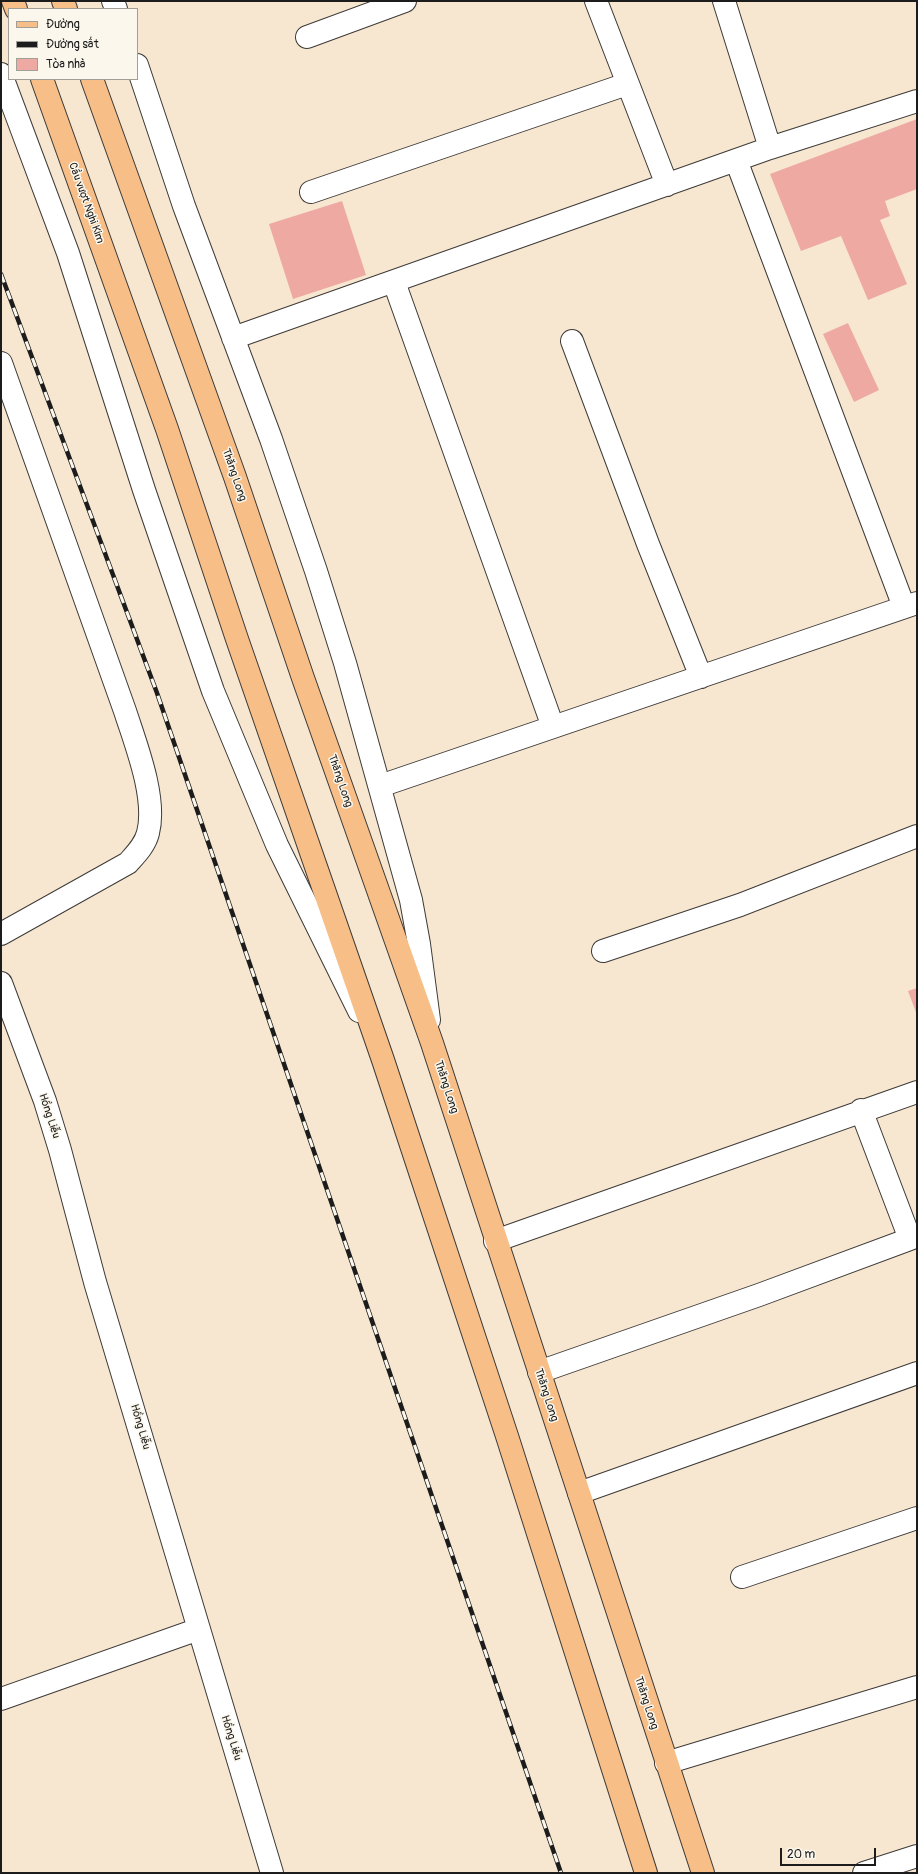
<!DOCTYPE html>
<meta charset="utf-8">
<style>
body{margin:0}
#map{position:relative;width:918px;height:1874px;overflow:hidden;background:#f7e7d0;font-family:Pangolin,sans-serif}
canvas{display:block}
.frame{position:absolute;inset:0;border:2px solid #1c1c1c;pointer-events:none}
.legend{position:absolute;left:8px;top:8px;width:130px;height:72px;box-sizing:border-box;background:#fbf7ec;border:1px solid #a29f99;margin:0;padding:5px 7px;list-style:none;font-size:12px;color:#1c1c1c}
.legend li{display:flex;align-items:center;gap:8px;height:20px}
.legend b{width:20px;border:1px solid #a29f99}
.scale{position:absolute;left:780px;top:1848px;width:96px;height:18px;box-sizing:border-box;border:2px solid #1c1c1c;border-top:0;padding-left:5px;font-size:12px;line-height:14px;white-space:nowrap;color:#1c1c1c;-webkit-text-stroke:3px #fbf7ec;paint-order:stroke}
</style>
<div id="map">
<canvas width="918" height="1874"></canvas>
<div class="frame"></div>
<ul class="legend">
<li><b style="height:5px;background:#f7be87"></b>Đường</li>
<li><b style="height:5px;background:#1c1c1c"></b>Đường sắt</li>
<li><b style="height:11px;background:#eea9a3"></b>Tòa nhà</li>
</ul>
<div class="scale">20 m</div>
</div>
<script>
const context = document.querySelector('canvas').getContext('2d');
context.lineJoin = 'round';
function fillPath(path, color) {
  context.fillStyle = color;
  context.fill(path, 'evenodd');
}
function strokePath(path, color, width, dash) {
  context.strokeStyle = color;
  context.lineWidth = width;
  context.lineCap = dash ? 'butt' : 'round';
  context.setLineDash(dash || []);
  context.stroke(path);
}
function drawText(font, color, halo, rows, align = 'center') {
  context.font = font + ' Pangolin,sans-serif';
  context.lineWidth = 3;
  context.setLineDash([]);
  context.textBaseline = 'middle';
  context.strokeStyle = halo;
  context.fillStyle = color;
  for (const [text, x, y, turn = 0] of rows) {
    context.save();
    context.translate(x, y);
    context.rotate((+turn || 0) * Math.PI / 180);
    context.textAlign = isNaN(turn) ? turn : align;
    if (halo) context.strokeText(text, 0, 0);
    context.fillText(text, 0, 0);
    context.restore();
  }
}
fillPath(new Path2D(`
 M917 119V189L885 201 890 216 880 220 907 284 868 300 841 236 801 251 770 174Z
 M342 201 366 275 293 299 269 224Z
 M848 323 879 390 854 402 823 334Z
 M917 988V1015L908 991Z`), '#eea9a3');
const minor = new Path2D(`
 M113 1 116 9
 M596 1 667 185
 M724 1 770 148
 M307 37 405 1
 M137 65 184 206 271 439 316 571 345 663 411 900 419 944 429 1020
 M1 74 68 253 144 490 213 691 277 845 359 1011
 M736 160 904 607
 M311 192 627 84
 M394 282 553 727
 M233 338 770 148 917 101
 M572 341 648 544 701 677
 M1 363 125 711C136 745 157 798 148 833 145 845 136 854 128 863L1 934
 M380 786 917 603
 M603 951 740 905 917 836
 M1 983 45 1101 60 1150 95 1282 272 1873
 M861 1110 910 1239 917 1236
 M495 1241 917 1092
 M539 1372 759 1295 910 1239
 M579 1493 917 1373
 M742 1577 917 1518
 M1 1699 199 1629
 M666 1763 917 1687
 M864 1873 917 1856`);
const major = new Path2D(`
 M13 1 16 9
 M63 1 66 9
 M42 79 167 429 237 639 383 1060 507 1436 646 1873
 M92 79 235 477 303 678 432 1043 703 1873`);
strokePath(minor, '#3d3a37', 24);
strokePath(major, '#3d3a37', 24);
strokePath(minor, '#fff', 22);
strokePath(major, '#f7be87', 22);
const rail = new Path2D(`
 M1 274 157 693 561 1873`);
strokePath(rail, '#1c1c1c', 4.5);
strokePath(rail, '#fbf7ec', 3, [9]);
drawText('11px', '#1c1c1c', '#fbf7ec', [
 ["Cầu vượt Nghi Kim",86,203,70],
 ["Thăng Long",234,475,71],
 ["Thăng Long",340,781,71],
 ["Thăng Long",446,1087,72],
 ["Hồng Liễu",49,1116,72],
 ["Thăng Long",546,1395,72],
 ["Hồng Liễu",140,1427,74],
 ["Thăng Long",646,1703,72],
 ["Hồng Liễu",231,1738,73]
]);
</script>
